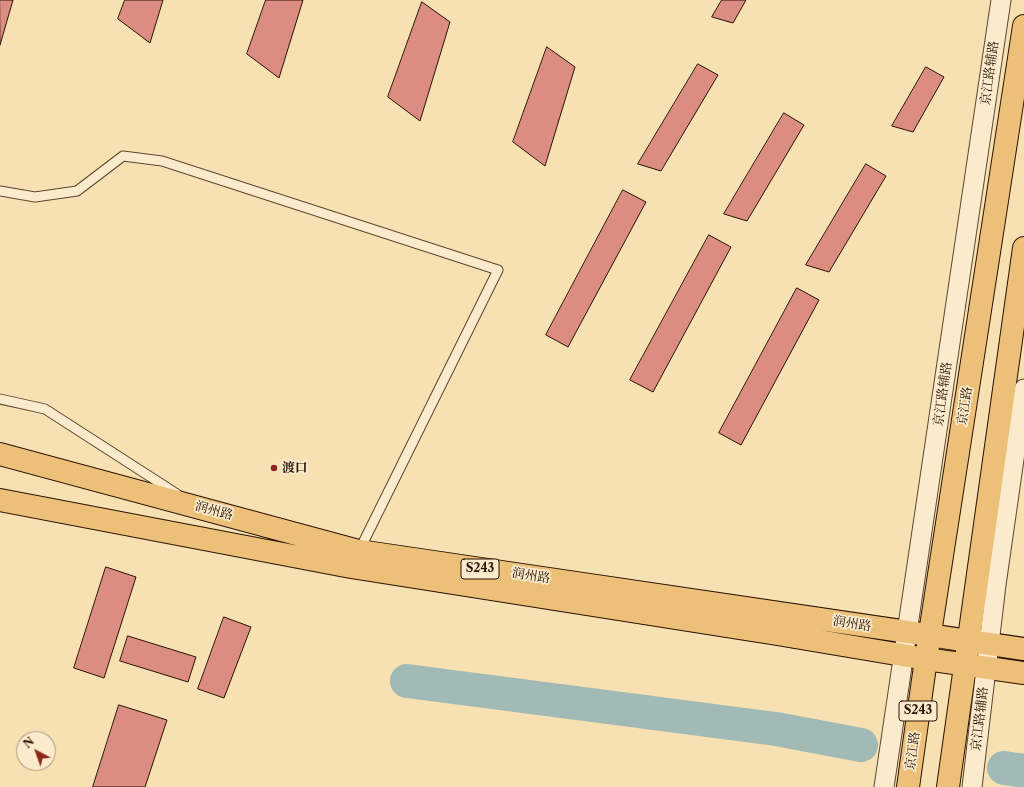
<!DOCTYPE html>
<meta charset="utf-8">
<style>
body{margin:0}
#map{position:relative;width:1024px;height:787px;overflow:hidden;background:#f7e0b1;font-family:"Libre Caslon Text",serif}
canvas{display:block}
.north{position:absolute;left:16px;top:731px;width:40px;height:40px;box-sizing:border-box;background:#faebcc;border:1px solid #a7947c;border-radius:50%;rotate:319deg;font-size:11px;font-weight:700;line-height:16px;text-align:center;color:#2b1203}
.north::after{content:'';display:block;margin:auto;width:14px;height:18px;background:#8f2418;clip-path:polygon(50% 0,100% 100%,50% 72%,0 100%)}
</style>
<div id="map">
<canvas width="1024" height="787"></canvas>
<div class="north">N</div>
</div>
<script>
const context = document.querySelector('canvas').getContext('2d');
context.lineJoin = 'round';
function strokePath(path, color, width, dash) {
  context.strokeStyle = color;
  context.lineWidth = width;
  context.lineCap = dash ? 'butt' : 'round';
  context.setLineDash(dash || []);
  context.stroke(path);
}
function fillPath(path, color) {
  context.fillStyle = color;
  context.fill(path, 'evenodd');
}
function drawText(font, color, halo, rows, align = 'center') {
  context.font = font + ' "Libre Caslon Text","Noto Serif SC",serif';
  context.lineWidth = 3.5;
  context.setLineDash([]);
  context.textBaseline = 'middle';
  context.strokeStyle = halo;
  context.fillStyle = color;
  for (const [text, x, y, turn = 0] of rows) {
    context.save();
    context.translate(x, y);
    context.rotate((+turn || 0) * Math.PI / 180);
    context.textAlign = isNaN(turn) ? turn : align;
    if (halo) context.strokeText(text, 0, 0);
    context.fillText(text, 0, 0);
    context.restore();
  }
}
strokePath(new Path2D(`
 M407 681 776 729 861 745
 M1004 768 1024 771`), '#a1bab6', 34);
const building = new Path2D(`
 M0 0H13L0 45Z
 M125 0H163L150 43 118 19Z
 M266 0H303L279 78 247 54Z
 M722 0H746L733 23 712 17Z
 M422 2 450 22 420 121 388 97Z
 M547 47 575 67 545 166 513 142Z
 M698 64 718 75 661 171 638 164Z
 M926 67 944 77 913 132 892 126Z
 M784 113 804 125 747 221 724 214Z
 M866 164 886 176 829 272 806 265Z
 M623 190 646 202 568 347 546 335Z
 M709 235 731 247 653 392 630 380Z
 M797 288 819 300 741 445 719 433Z
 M106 567 136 577 104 678 74 668Z
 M224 617 251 627 224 698 198 689Z
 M128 636 196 657 188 682 120 661Z
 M119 705 167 720 145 787H93Z`);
fillPath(building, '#db8d82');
strokePath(building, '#2b1203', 1);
const service = new Path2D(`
 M0 191 35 197 77 191 123 156 162 161 498 270 359 551
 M0 399 45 409 177 494`);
const minor = new Path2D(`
 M884 787 1001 0
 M972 787 996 585 1024 389`);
const primary = new Path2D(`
 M0 454 359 551 1024 649
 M0 500 351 567 777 634 926 659 1024 673
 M908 787 926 659 1024 26
 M948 787 1024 248`);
strokePath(service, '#5e462e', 11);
strokePath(minor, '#5e462e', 21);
strokePath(primary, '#2b1203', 24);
strokePath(service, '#faebcc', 9);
strokePath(minor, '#faebcc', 19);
strokePath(primary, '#ecc078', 22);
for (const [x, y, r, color] of [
 [274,468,4,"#8f2418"]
]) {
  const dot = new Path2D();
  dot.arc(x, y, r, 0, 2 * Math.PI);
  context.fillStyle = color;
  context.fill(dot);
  strokePath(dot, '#faebcc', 1.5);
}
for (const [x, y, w] of [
 [480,569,38],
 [918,711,38]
]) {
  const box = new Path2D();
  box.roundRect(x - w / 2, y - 10, w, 20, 3);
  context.fillStyle = '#faebcc';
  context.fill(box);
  strokePath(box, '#2b1203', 1);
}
drawText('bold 12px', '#2b1203', null, [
 ["S243",480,569],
 ["S243",918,711]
]);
drawText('13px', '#2b1203', '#faebcc', [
 ["京江路辅路",990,73,-82],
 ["京江路辅路",943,394,-82],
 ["京江路",965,406,-81],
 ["润州路",214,511,15],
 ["润州路",531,576,9],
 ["润州路",852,624,9],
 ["京江路辅路",980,719,-83],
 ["京江路",913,751,-82]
]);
drawText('bold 13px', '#2b1203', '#faebcc', [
 ["渡口",282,468]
], 'left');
</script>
